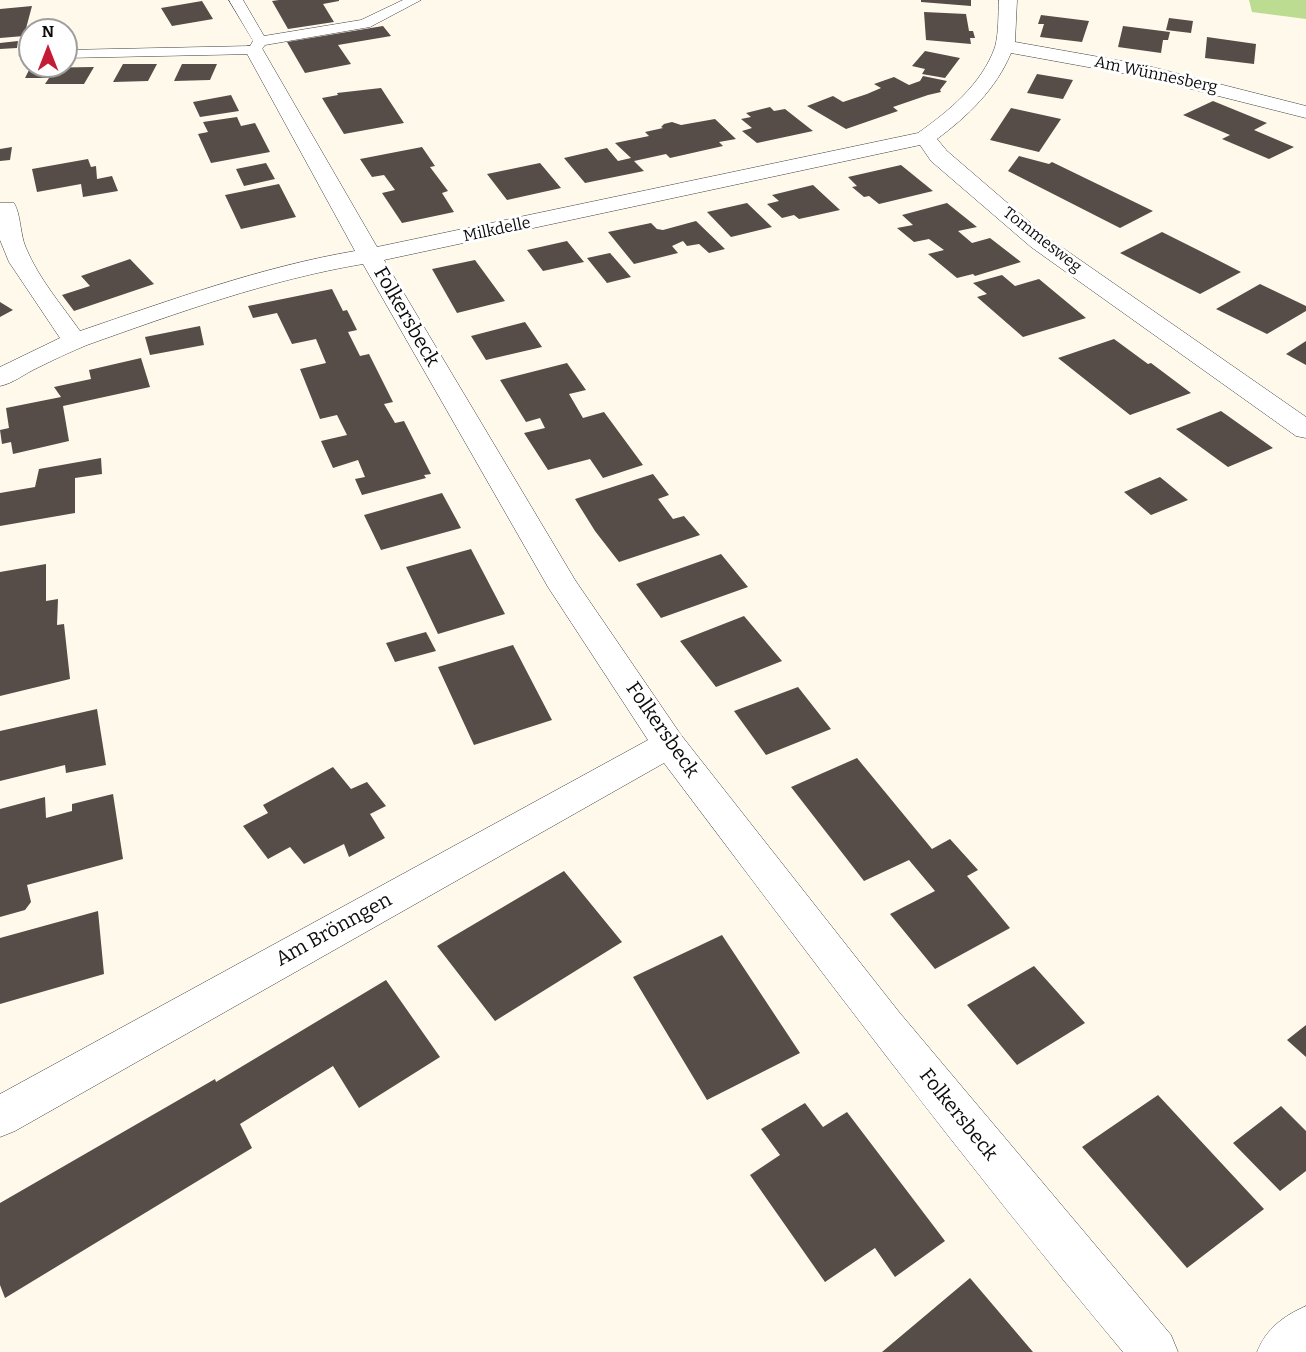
<!DOCTYPE html>
<meta charset="utf-8">
<style>
body{margin:0}
#map{position:relative;width:1306px;height:1352px;overflow:hidden;background:#fff9ec;font-family:Bitter,serif}
canvas{display:block}
.north{position:absolute;left:18px;top:18px;width:60px;height:60px;box-sizing:border-box;background:#fff;border:2px solid #9e9e9e;border-radius:50%;rotate:0deg;font-size:16px;font-weight:700;line-height:24px;text-align:center;color:#0c0c0c}
.north::after{content:'';display:block;margin:auto;width:21px;height:27px;background:#c41c37;clip-path:polygon(50% 0,100% 100%,50% 72%,0 100%)}
</style>
<div id="map">
<canvas width="1306" height="1352"></canvas>
<div class="north">N</div>
</div>
<script>
const context = document.querySelector('canvas').getContext('2d');
context.lineJoin = 'round';
function fillPath(path, color) {
  context.fillStyle = color;
  context.fill(path, 'evenodd');
}
function strokePath(path, color, width, dash) {
  context.strokeStyle = color;
  context.lineWidth = width;
  context.lineCap = dash ? 'butt' : 'round';
  context.setLineDash(dash || []);
  context.stroke(path);
}
function drawText(font, color, halo, rows, align = 'center') {
  context.font = font + ' Bitter,serif';
  context.lineWidth = 6;
  context.setLineDash([]);
  context.textBaseline = 'middle';
  context.strokeStyle = halo;
  context.fillStyle = color;
  for (const [text, x, y, turn = 0] of rows) {
    context.save();
    context.translate(x, y);
    context.rotate((+turn || 0) * Math.PI / 180);
    context.textAlign = isNaN(turn) ? turn : align;
    if (halo) context.strokeText(text, 0, 0);
    context.fillText(text, 0, 0);
    context.restore();
  }
}
fillPath(new Path2D(`
 M1249 0H1306V19L1252 12Z`), '#bcdd91');
fillPath(new Path2D(`
 M279 0H339V1L323 4 334 22 288 29 272 1Z
 M921 0H971V6L921 2Z
 M202 1 213 19 172 26 161 8Z
 M32 6 24 36 0 38V9Z
 M924 12 966 14 969 31H973L975 38H970L971 44 926 40Z
 M1041 15 1089 21 1082 42 1040 37 1044 24H1038Z
 M1169 18 1193 21 1191 33 1166 30Z
 M383 26 391 36 338 45 351 64 305 73 287 42Z
 M1123 26 1170 32 1168 40H1163L1161 53 1118 47Z
 M1207 37 1256 44 1254 64 1205 58Z
 M18 41 17 48 0 49V43Z
 M925 51 960 58 945 78 922 74 925 69 912 66Z
 M123 64H157L148 81 113 82Z
 M182 64H217L210 80 174 81Z
 M94 67 84 84H45L49 78H25L30 68Z
 M1037 74 1073 80 1063 99 1027 93Z
 M923 76 947 81 940 90 941 92 928 95 893 107 898 111 846 129 807 106 833 96 843 102 867 94 881 88 874 84 894 77 909 85 920 81Z
 M381 88 404 123 344 134 322 98 338 95 337 93Z
 M231 95 239 111 200 117 193 102Z
 M1213 101 1267 123 1254 130 1294 147 1269 159 1222 139 1230 135 1183 115Z
 M770 107 774 111 785 109 813 131 757 143 742 131 752 128 741 119 751 117 746 113Z
 M1011 108 1061 119 1039 152 990 140Z
 M237 117 241 126 255 123 270 152 211 163 198 134 208 132 203 122Z
 M715 119 736 139 719 142 723 146 670 158 666 154 634 161 644 171 585 183 564 158 607 148 618 161 631 158 615 143 649 136 645 132 663 128 661 127 664 124 672 122 681 125Z
 M12 147 10 160 0 161V149Z
 M422 147 435 166 430 167 448 191 442 193 454 212 402 223 382 193 395 190 384 175 372 177 360 159Z
 M1019 156 1049 164 1052 162 1153 211 1120 228 1008 171Z
 M88 159 91 167 96 166 97 179 112 176 118 191 83 197 81 184 37 192 32 169Z
 M266 163 275 179 244 186 236 169Z
 M540 163 561 188 507 200 487 174Z
 M901 165 933 191 879 204 869 196 864 197 852 187 857 186 848 177Z
 M279 184 296 217 241 229 225 195Z
 M813 185 840 210 799 219 794 215 782 218 767 204 779 201 772 195Z
 M747 203 772 227 731 237 707 212Z
 M947 203 977 227 958 231 972 243 990 238 1021 262 975 276 973 274 957 278 928 254 944 250 929 239 914 242 897 228 913 225 902 215Z
 M696 221 725 249 709 253 699 244 687 246 683 241 672 246 678 253 634 264 608 232 651 223 657 229 663 230Z
 M1162 232 1200 251 1241 272 1200 294 1120 253Z
 M567 241 584 262 543 271 527 250Z
 M610 253 631 277 607 283 587 258Z
 M130 259 154 284 74 311 62 295 90 286 81 276Z
 M475 260 505 301 457 313 432 269Z
 M1002 275 1015 286 1039 279 1086 318 1023 337 977 297 987 294 973 283Z
 M1260 284 1306 306V311L1267 334 1216 309Z
 M332 289 343 311 347 310 357 330 348 332 360 356 369 354 393 402 384 404 395 423 404 421 431 474 424 475 426 478 362 495 355 479 365 477 358 460 333 468 321 441 347 435 337 415 320 419 300 369 326 363 316 339 292 344 277 313 253 318 248 306Z
 M0 302 13 310 0 317Z
 M525 322 542 347 486 360 471 336Z
 M200 326 204 345 150 355 145 337Z
 M1114 339 1148 364 1151 363 1191 393 1130 415 1058 358Z
 M1306 341V365L1286 354Z
 M141 358 150 387 63 406 69 441 13 454 11 442 2 444 0 430 9 428 6 408 61 397 54 387 91 379 89 370Z
 M567 363 586 390 569 394 583 418 604 412 643 465 603 478 590 459 548 470 524 433 545 428 540 418 526 422 500 380Z
 M1221 411 1273 448 1228 467 1176 429Z
 M101 458 102 474 75 478V513L0 526V493L35 487 39 469Z
 M653 474 669 495 658 499 673 519 684 516 700 535 619 562 595 531 575 499Z
 M1160 477 1188 500 1151 515 1124 492Z
 M442 493 461 528 381 550 364 515Z
 M471 549 505 614 438 634 406 567Z
 M721 554 748 587 661 618 636 584Z
 M46 564V601L58 599 57 625 64 624 70 679 0 696V572Z
 M744 616 782 661 716 687 680 641Z
 M426 632 436 651 395 662 386 643Z
 M513 645 552 720 474 745 438 667Z
 M798 687 831 729 766 755 734 711Z
 M97 709 106 765 66 773 65 765 0 781V731Z
 M857 758 932 849 950 839 978 870 967 876 1010 928 935 969 890 914 935 891 909 860 864 881 791 787Z
 M333 767 351 789 367 782 386 806 370 814 385 838 349 857 344 844 304 864 290 847 268 859 243 826 268 813 263 805Z
 M113 794 123 859 27 885 31 902 25 910 0 917V809L45 797 46 818 72 811V804Z
 M564 871 622 942 495 1021 437 946Z
 M98 911 104 974 0 1004V938Z
 M722 935 800 1053 707 1100 633 977Z
 M1034 966 1085 1023 1017 1065 967 1005Z
 M386 980 440 1057 359 1108 333 1066 240 1124 252 1148 5 1298 0 1285V1203L215 1079 216 1082Z
 M1306 1025V1057L1287 1040Z
 M1158 1095 1264 1209 1187 1268 1082 1147Z
 M805 1103 823 1127 847 1112 945 1241 895 1277 875 1248 825 1282 750 1175 780 1155 761 1129Z
 M1281 1106 1306 1131V1171L1280 1191 1233 1143Z
 M970 1278 1033 1352H882Z`), '#564c48');
const service = new Path2D(`
 M229 0H243L264 36 361 20 403 0H421L370 27 265 45 259 53 254 54 66 58V50L250 46 253 41Z
 M30 51V59L21 58 19 55 21 52Z`);
const minor = new Path2D(`
 M999 0H1017L1015 42 1144 65 1306 106V118L1143 77 1011 53C996 89 968 116 937 139L947 151 1047 237 1306 417V438L1296 436 1031 247 931 161 920 145 384 260 575 580 681 735 899 1012 1171 1335 1178 1352H1123C963 1161 814 962 664 763L15 1131 0 1137V1094L648 740 548 587 363 264C268 280 177 313 87 345 70 352 53 360 37 368 24 374 14 383 0 386V367L60 338 9 262 0 240V203H14C21 214 20 235 26 248 39 279 61 304 80 331 171 300 261 267 355 251L245 50 247 46H261L263 50 377 247 918 133C949 111 982 84 995 47 999 32 998 15 999 0Z
 M1306 1306V1352H1257C1266 1329 1283 1316 1306 1306Z`);
strokePath(service, '#3f3f3f', 1);
strokePath(minor, '#3f3f3f', 1);
fillPath(service, '#fff');
fillPath(minor, '#fff');
drawText('16px', '#0c0c0c', '#fff', [
 ["Am Wünnesberg",1156,75,12],
 ["Milkdelle",497,230,-12],
 ["Tommesweg",1042,240,38]
]);
drawText('20px', '#0c0c0c', '#fff', [
 ["Folkersbeck",406,317,60],
 ["Folkersbeck",662,730,55],
 ["Am Brönngen",334,930,-29],
 ["Folkersbeck",958,1115,51]
]);
</script>
